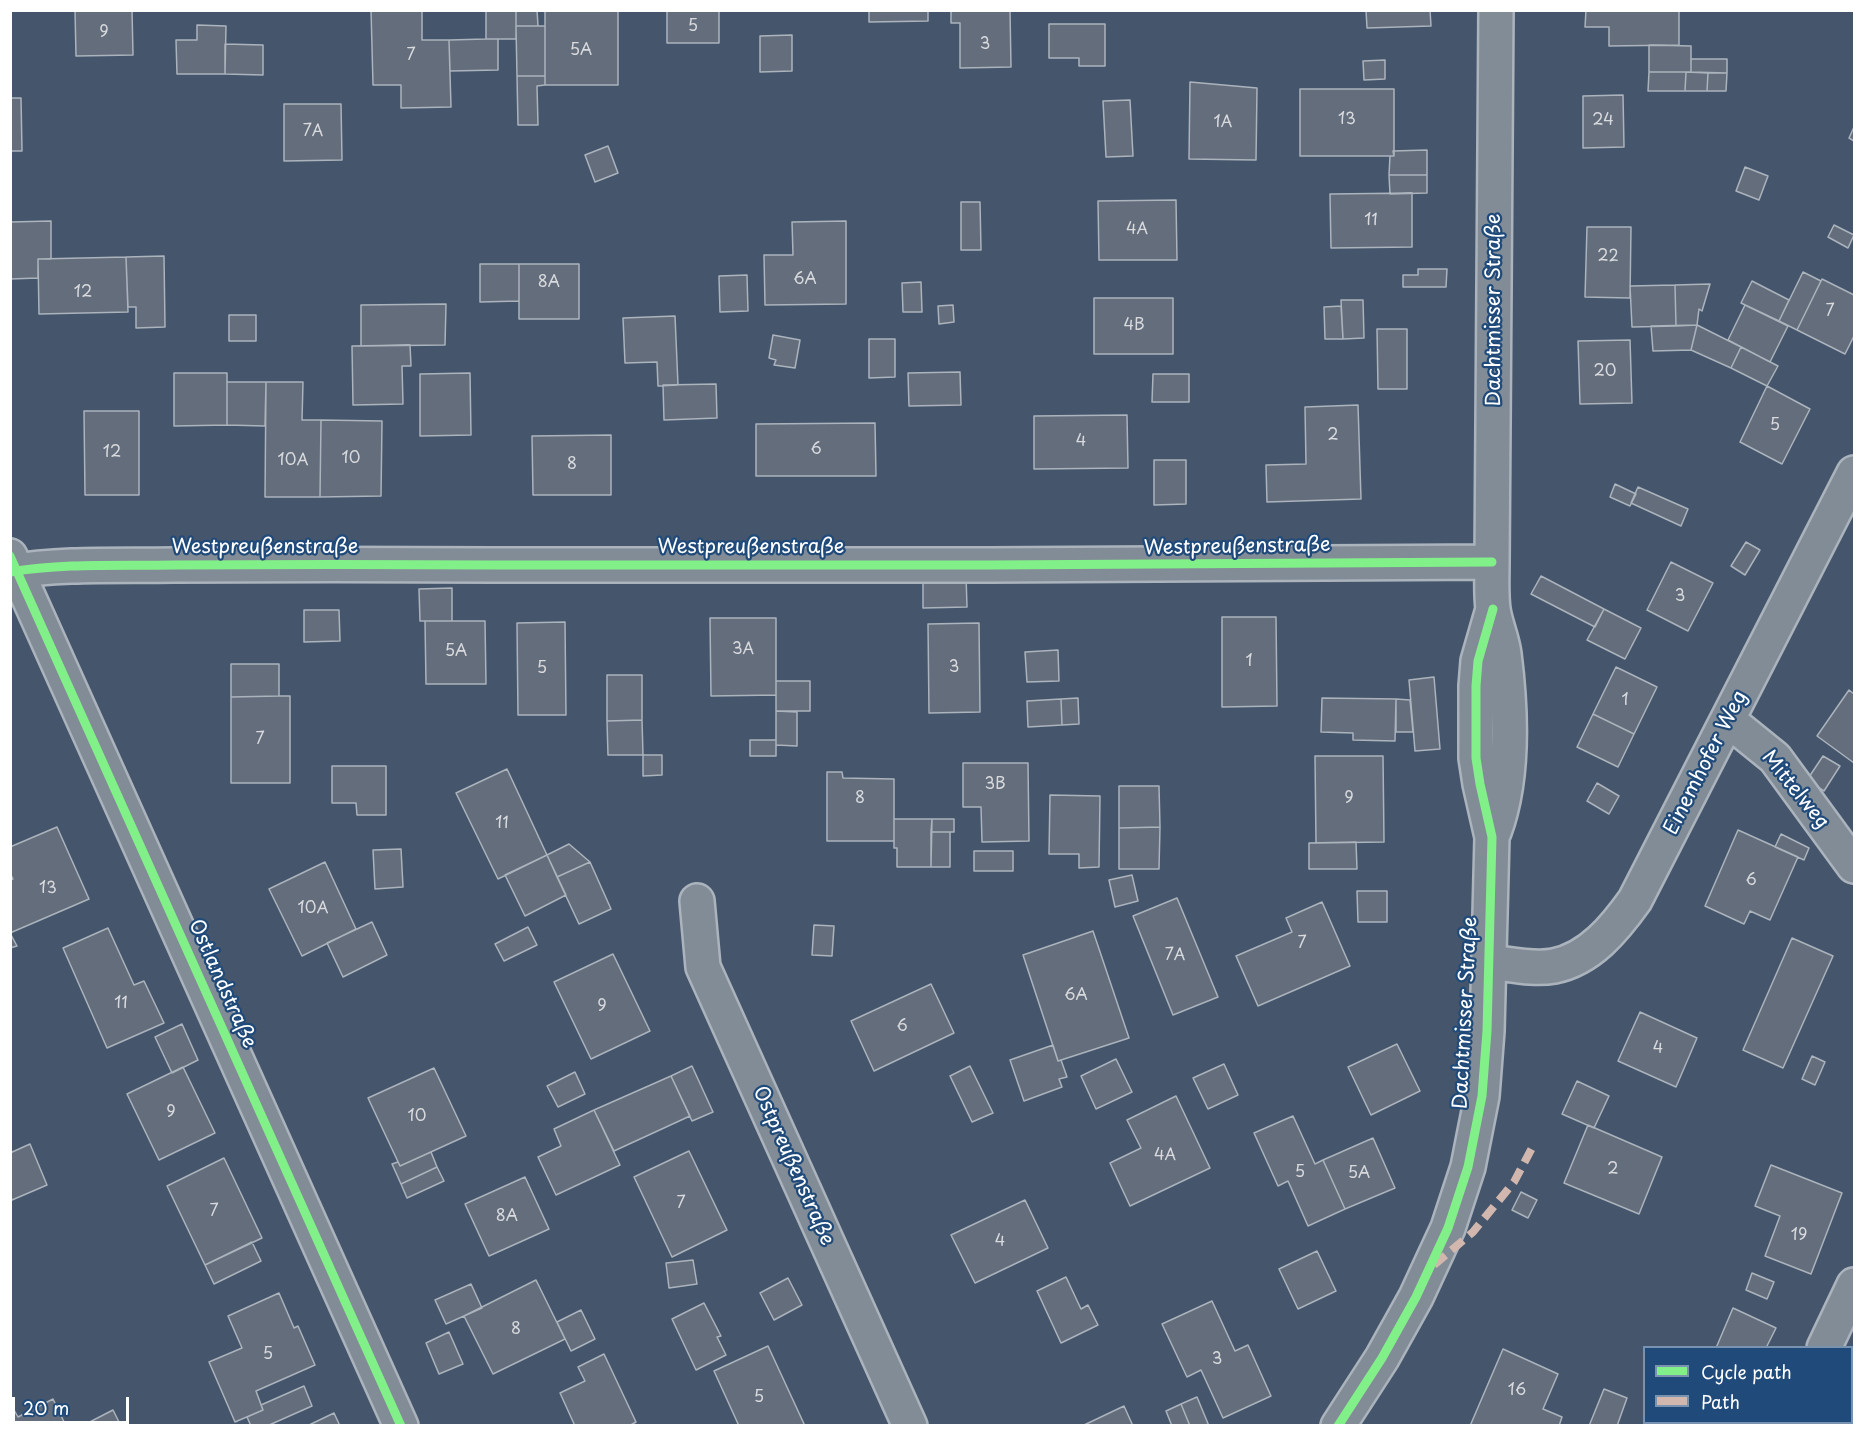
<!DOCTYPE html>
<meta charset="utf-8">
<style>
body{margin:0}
#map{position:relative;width:1865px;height:1436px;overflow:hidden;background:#45566c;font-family:"Playpen Sans",sans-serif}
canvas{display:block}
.frame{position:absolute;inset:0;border:12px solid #fff;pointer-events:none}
.legend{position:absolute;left:1643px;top:1346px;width:210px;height:78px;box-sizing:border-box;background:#1f4a7a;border:2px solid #7992af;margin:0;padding:8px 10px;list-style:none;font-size:18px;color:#fff}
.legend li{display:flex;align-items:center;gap:12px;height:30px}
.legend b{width:30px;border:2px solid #7992af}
.scale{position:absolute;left:12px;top:1397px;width:117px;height:27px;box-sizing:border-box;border:3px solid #fff;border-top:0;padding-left:8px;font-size:18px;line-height:21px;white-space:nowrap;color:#fff;-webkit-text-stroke:4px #1f4a7a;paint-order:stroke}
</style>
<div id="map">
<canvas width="1865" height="1436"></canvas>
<div class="frame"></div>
<ul class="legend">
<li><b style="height:8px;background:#82f089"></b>Cycle path</li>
<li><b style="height:8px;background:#d1b7ad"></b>Path</li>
</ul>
<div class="scale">20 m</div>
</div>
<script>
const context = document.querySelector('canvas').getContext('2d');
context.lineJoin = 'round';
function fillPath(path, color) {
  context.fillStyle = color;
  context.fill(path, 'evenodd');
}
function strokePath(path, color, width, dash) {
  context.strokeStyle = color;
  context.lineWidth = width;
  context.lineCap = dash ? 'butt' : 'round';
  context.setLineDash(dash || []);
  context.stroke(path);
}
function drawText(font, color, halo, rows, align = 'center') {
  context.font = font + ' "Playpen Sans",sans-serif';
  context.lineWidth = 4.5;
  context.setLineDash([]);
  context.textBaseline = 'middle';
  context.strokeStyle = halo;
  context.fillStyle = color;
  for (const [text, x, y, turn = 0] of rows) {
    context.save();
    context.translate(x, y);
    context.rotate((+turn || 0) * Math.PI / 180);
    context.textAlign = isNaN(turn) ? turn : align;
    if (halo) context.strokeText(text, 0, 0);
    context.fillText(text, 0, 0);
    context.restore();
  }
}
const building = new Path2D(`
 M75 10H132L133 55 76 56Z
 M371 10H422V40H449L451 107 401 108V85H373Z
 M486 10H516V39H486Z
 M516 10H537L538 26H516Z
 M545 10H618V85H545Z
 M667 10H719V43H667Z
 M869 10H928V21L869 22Z
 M951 10H1010L1011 67 960 68V23H951Z
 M1366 10H1430L1431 26 1367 28Z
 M1586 10H1679V45L1609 46V27H1585Z
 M1049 24H1105V66H1079V58H1049Z
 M197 25 226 26 225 74H177L176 40H197Z
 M516 26H545V76H517Z
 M792 35V71L760 72V36Z
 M486 39H498V70L450 71 449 40Z
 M225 44 263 45V75L225 74Z
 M1649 45 1691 46V72H1649Z
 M1691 59H1727V73L1691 72Z
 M1385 60V79L1364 80 1363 61Z
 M1649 72H1686L1685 91H1648Z
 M1686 72 1708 73 1707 91H1685Z
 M1708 73H1727L1726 91H1707Z
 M517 76H545V85L537 86 538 125H518Z
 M1190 82 1257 88 1256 160 1189 159Z
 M1300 89H1394V156H1300Z
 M1623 95 1624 147 1583 148V96Z
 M10 98H21L22 151H10Z
 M1130 100 1133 156 1106 157 1103 101Z
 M284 104H341L342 160 284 161Z
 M1854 127V141L1849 138Z
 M608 146 618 173 595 182 585 155Z
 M1427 150V175H1389L1390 156H1394L1393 151Z
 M1745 167 1768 176 1759 200 1736 191Z
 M1389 175H1427V193L1390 194Z
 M1412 193V247L1331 248 1330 194Z
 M1176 200 1177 260H1099L1098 201Z
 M961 202H980L981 250H961Z
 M51 221V259H38V278L10 279V222Z
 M846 221V304L765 305 764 255H793L792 222Z
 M1834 225 1854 235 1848 248 1828 237Z
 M1587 227H1631L1630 298 1585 297Z
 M164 256 165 327 136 328V307H128L126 257Z
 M126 257 128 312 39 314 38 259Z
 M480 264H519V301L480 302Z
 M519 264H579V319H519Z
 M1418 269H1447L1446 287H1403V275H1418Z
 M1803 272 1821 281 1797 330 1779 321Z
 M747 275 748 311 720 312 719 276Z
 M1822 279 1854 295V336L1845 354 1797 330Z
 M1752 281 1789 300 1779 321 1741 303Z
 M921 282 922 312H903L902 283Z
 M1710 284 1702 311 1699 309 1697 325 1676 326 1675 285Z
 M1675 285 1676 326 1632 327 1630 286Z
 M1094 298H1173V354H1094Z
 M1341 300H1363L1364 338 1343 339Z
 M446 304 445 345 361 346V305Z
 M953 305 954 322 939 324 938 306Z
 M1745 305 1788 326 1770 362 1728 340Z
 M1341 306 1343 339H1325L1324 307Z
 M229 315H256V341H229Z
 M675 316 678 385 658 386 657 362 625 363 623 318Z
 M1697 325 1691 350 1653 351 1651 326Z
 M1697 325 1741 347 1731 368 1691 350Z
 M1377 329H1407V389H1378Z
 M773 335 800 340 795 368 774 365 776 360 769 358Z
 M869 339H895V377L869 378Z
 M1630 340 1632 403 1580 404 1578 341Z
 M410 345 411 366H402L403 404 353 405 352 346Z
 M1741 347 1778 366 1767 386 1731 368Z
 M960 372 961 405 909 406 908 373Z
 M174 373H227V425L174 426Z
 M470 373 471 435 420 436V374Z
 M1153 374H1189V402H1152Z
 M227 382H266L265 426 227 425Z
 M266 382H303L302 420H321L320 497H265Z
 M716 384 717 418 664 420 663 385Z
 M1767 386 1810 409 1782 464 1740 442Z
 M1358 405 1361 499 1267 502 1266 465 1306 464 1305 407Z
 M84 411H139V495H85Z
 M1127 415 1128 468 1034 469V416Z
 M321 420 382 421 381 496 320 497Z
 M875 423 876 476H756V424Z
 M611 435V495H533L532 436Z
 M1154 460H1186V504L1154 505Z
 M1615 484 1636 494 1630 506 1610 497Z
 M1638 487 1688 509 1681 526 1631 503Z
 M1746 542 1760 550 1745 575 1731 566Z
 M1671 562 1713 583 1688 631 1647 610Z
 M966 575 967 607 923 608V576Z
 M1541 576 1604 609 1595 627 1531 594Z
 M452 588V621H420L419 589Z
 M1604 609 1641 628 1625 659 1587 640Z
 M304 610H339L340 641 304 642Z
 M1222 617H1276L1277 706 1222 707Z
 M710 618H776V695L711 696Z
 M425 621H485L486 684H426Z
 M565 622 566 715H518L517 623Z
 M979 623 980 712 929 713 928 624Z
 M1058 650 1059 681 1027 682 1025 652Z
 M231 664H279V696L231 697Z
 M1616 667 1657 687 1634 734 1593 714Z
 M607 675H642V720L607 721Z
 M1434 677 1440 749 1415 751 1409 680Z
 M776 681H810V711H776Z
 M1849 690 1854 694V763L1817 736Z
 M279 696H290V783H231V697Z
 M1078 698 1079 724 1062 725 1061 699Z
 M1322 698 1396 699 1395 741 1353 740V733L1321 732Z
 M1061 699 1062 725 1028 727 1027 701Z
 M1396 699 1410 700 1413 732H1396Z
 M776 711 797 712V746L776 745Z
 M1593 714 1634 734 1618 767 1577 747Z
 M642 720 643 755H608L607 721Z
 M750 740H776V756H750Z
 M643 755H662V775L643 776Z
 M1315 756H1383L1384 842 1316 843Z
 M1823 756 1840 766 1824 791 1807 780Z
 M963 763H1028L1029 841 982 842 981 807H963Z
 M332 766H386V815H357L356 803H332Z
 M507 769 547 855 498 879 456 793Z
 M827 772H842L843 778 894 779V841H827Z
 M1597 783 1619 796 1609 814 1587 801Z
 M1119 786H1159L1160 827 1119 828Z
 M1050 795 1100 796 1099 867 1079 868V854H1049Z
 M894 819H932L931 867H897V848H894Z
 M932 819H954V832H931Z
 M57 827 89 899 10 933V880L13 879 10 873V847Z
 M1160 827 1159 869H1119V828Z
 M1738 830 1798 857 1770 920 1750 911 1744 924 1705 906Z
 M931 832H950V867H931Z
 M1781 834 1809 848 1804 860 1775 847Z
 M1356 842 1357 869H1309V843Z
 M569 844 590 862 557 877 547 855Z
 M401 849 403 887 375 889 373 850Z
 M974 851H1013V871H974Z
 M547 855 566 895 525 916 505 875Z
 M325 862 356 929 302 956 269 889Z
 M590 862 611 909 579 924 557 877Z
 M1132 875 1138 901 1115 907 1109 880Z
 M1357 891H1387V922H1358Z
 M1177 898 1218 997 1173 1015 1133 916Z
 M1322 902 1350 966 1258 1006 1236 956 1292 932 1286 918Z
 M372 922 387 955 343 977 327 943Z
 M814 925 834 926 832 956 812 955Z
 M528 927 537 945 504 961 495 944Z
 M108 928 134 985 144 981 164 1023 107 1048 63 948Z
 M1093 931 1129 1038 1058 1061 1023 955Z
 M10 933 17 946 10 948Z
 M1792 938 1833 956 1783 1068 1743 1050Z
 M613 954 650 1031 591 1059 554 982Z
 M931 984 954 1033 874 1071 851 1021Z
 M1640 1012 1697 1038 1676 1087 1618 1061Z
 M182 1024 198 1060 172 1073 155 1037Z
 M1397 1044 1420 1091 1371 1115 1348 1067Z
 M1053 1045 1058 1061 1061 1060 1067 1077 1059 1079 1062 1087 1024 1101 1010 1060Z
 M1812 1056 1825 1062 1815 1085 1802 1079Z
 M1116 1059 1132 1092 1096 1109 1081 1076Z
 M1224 1064 1238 1095 1208 1109 1193 1078Z
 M692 1066 713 1112 692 1121 671 1076Z
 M970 1066 993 1113 972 1122 950 1076Z
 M183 1067 215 1133 159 1160 127 1094Z
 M434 1068 466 1136 400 1166 368 1098Z
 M575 1072 585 1094 558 1107 547 1086Z
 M671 1076 690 1116 614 1151 594 1110Z
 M1577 1081 1609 1096 1594 1128 1562 1114Z
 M1176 1096 1210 1168 1130 1206 1110 1163 1141 1148 1127 1120Z
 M594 1110 620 1165 556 1195 538 1157 561 1146 554 1129Z
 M1293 1116 1315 1164 1323 1160 1345 1209 1308 1226 1288 1181 1278 1186 1254 1133Z
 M1588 1125 1662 1157 1639 1214 1564 1183Z
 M1373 1138 1395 1188 1345 1209 1323 1160Z
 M30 1144 47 1185 12 1200 10 1195V1153Z
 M689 1151 727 1230 672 1257 634 1177Z
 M431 1152 437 1167 401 1184 392 1164 398 1162 400 1166Z
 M224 1158 262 1238 205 1265 167 1186Z
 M1771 1165 1842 1193 1811 1274 1765 1256 1780 1216 1755 1206Z
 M437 1167 444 1181 407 1198 401 1184Z
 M525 1177 549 1229 489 1256 465 1204Z
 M1521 1192 1537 1200 1528 1218 1512 1210Z
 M1025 1200 1048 1248 975 1283 951 1235Z
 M252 1242 261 1261 214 1284 205 1265Z
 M1317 1251 1336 1291 1298 1309 1279 1269Z
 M693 1260 697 1284 669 1288 666 1263Z
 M1752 1273 1774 1282 1767 1299 1746 1290Z
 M1066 1277 1081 1309 1088 1305 1098 1325 1061 1343 1037 1291Z
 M788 1278 802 1305 774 1320 760 1293Z
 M536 1280 565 1339 493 1374 464 1316Z
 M471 1284 482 1308 446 1324 435 1300Z
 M279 1293 294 1328 298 1326 315 1365 256 1391 263 1410 235 1422 209 1362 242 1348 228 1316Z
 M1212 1301 1235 1351 1248 1345 1271 1396 1223 1418 1201 1370 1187 1377 1162 1324Z
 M704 1303 721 1336 717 1337 726 1355 696 1370 672 1319Z
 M1733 1308 1776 1328 1766 1348H1716Z
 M581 1310 595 1339 571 1351 557 1322Z
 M449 1332 463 1364 439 1374 426 1343Z
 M768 1346 805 1426H739L714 1371Z
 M1503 1349 1558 1374 1543 1409 1562 1417 1559 1426H1470Z
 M604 1354 636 1422 629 1426H575L560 1393 585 1381 578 1367Z
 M304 1386 312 1406 267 1426H251L247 1417 263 1410 261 1405Z
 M1854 1387V1425L1849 1422H1852V1394Z
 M1604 1389 1627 1398 1617 1426H1589Z
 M1197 1397 1209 1426H1190L1181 1404Z
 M53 1399 66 1426H10V1403L18 1417Z
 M1181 1404 1190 1426H1172L1166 1411Z
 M1124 1406 1133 1426H1082Z
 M113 1410 121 1426H82Z
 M334 1413 340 1426H307Z`);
fillPath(building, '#646d7b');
strokePath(building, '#abb3bd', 1.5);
const minor = new Path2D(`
 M10 556 401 1426
 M10 572C64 563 120 566 174 565 281 564 387 565 494 565 827 566 1159 565 1492 562
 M1728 720 1775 758 1854 866
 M1494 832C1514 779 1511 709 1504 654 1502 638 1495 624 1493 609 1491 594 1492 577 1492 562L1496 10
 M697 901 703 967 910 1426
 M1489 962C1509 964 1534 970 1554 966 1590 959 1615 928 1635 900L1854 473
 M1824 1348 1854 1285
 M1338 1426 1382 1358 1416 1297 1448 1228 1468 1167 1482 1096 1487 1031 1492 837 1480 784 1476 758V686L1478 661 1493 609
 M1786 1426 1788 1422`);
strokePath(minor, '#abb3bd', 38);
strokePath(minor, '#828c96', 33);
strokePath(new Path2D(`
 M1434 1265 1473 1232 1514 1182 1533 1146`), '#d1b7ad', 8, [15, 8]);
strokePath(new Path2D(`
 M10 556 401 1426
 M10 572C64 563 120 566 174 565 281 564 387 565 494 565 827 566 1159 565 1492 562
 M1338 1426 1382 1358 1416 1297 1448 1228 1468 1167 1482 1096 1487 1031 1492 837 1480 784 1476 758V686L1478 661 1493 609`), '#82f089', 9);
drawText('16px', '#d8dade', null, [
 ["5",693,27],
 ["9",104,33],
 ["3",985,45],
 ["5A",581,51],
 ["7",411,56],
 ["13",1347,120],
 ["24",1603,121],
 ["1A",1223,123],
 ["7A",313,132],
 ["11",1371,221],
 ["4A",1137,230],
 ["22",1608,257],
 ["6A",805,280],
 ["8A",549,283],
 ["12",83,293],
 ["7",1830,312],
 ["4B",1134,326],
 ["20",1605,372],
 ["5",1775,426],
 ["2",1333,436],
 ["4",1081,442],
 ["6",816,450],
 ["12",112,453],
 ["10",351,459],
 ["10A",293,461],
 ["8",572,465],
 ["3",1680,597],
 ["3A",743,650],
 ["5A",456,652],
 ["1",1249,662],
 ["3",954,668],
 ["5",542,669],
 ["1",1625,701],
 ["7",260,740],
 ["3B",995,785],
 ["8",860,799],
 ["9",1349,799],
 ["11",502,824],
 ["6",1751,881],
 ["13",48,889],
 ["10A",313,909],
 ["7",1302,944],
 ["7A",1175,956],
 ["6A",1076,996],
 ["11",121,1004],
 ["9",602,1007],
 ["6",902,1027],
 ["4",1658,1049],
 ["9",171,1113],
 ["10",417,1117],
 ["4A",1165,1156],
 ["2",1613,1170],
 ["5",1300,1173],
 ["5A",1359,1174],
 ["7",681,1204],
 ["7",214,1212],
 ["8A",507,1217],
 ["19",1799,1236],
 ["4",1000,1242],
 ["8",516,1330],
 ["5",268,1355],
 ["3",1217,1360],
 ["16",1517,1391],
 ["5",759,1398]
]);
drawText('20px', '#fff', '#1f4a7a', [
 ["Dachtmisser Straße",1494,310,-90],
 ["Westpreußenstraße",265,547],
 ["Westpreußenstraße",751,547],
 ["Westpreußenstraße",1237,547,-1],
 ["Einemhofer Weg",1706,763,-63],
 ["Mittelweg",1795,790,51],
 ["Ostlandstraße",222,984,66],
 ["Dachtmisser Straße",1466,1013,-87],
 ["Ostpreußenstraße",793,1166,66]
]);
</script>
